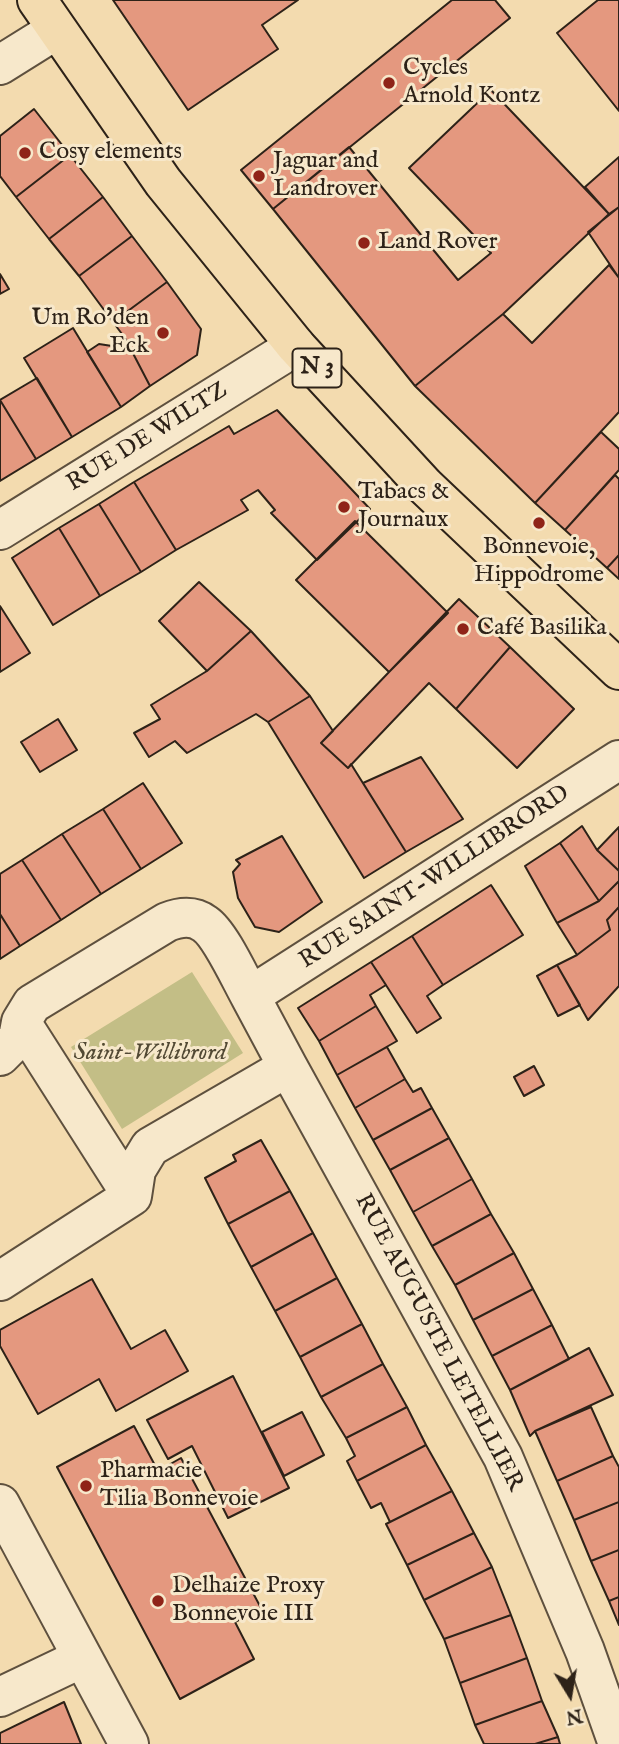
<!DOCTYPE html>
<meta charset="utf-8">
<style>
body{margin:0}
#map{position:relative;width:619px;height:1744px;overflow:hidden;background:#f3dbaf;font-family:"IM FELL English",serif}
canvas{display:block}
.north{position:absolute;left:535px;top:1660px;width:70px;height:70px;-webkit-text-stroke:5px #f7e8cb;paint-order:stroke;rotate:169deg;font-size:19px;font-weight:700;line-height:28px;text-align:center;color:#2d2218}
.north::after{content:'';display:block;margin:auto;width:24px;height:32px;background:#2d2218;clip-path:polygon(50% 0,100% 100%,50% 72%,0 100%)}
</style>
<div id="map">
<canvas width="619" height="1744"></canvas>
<div class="north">N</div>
</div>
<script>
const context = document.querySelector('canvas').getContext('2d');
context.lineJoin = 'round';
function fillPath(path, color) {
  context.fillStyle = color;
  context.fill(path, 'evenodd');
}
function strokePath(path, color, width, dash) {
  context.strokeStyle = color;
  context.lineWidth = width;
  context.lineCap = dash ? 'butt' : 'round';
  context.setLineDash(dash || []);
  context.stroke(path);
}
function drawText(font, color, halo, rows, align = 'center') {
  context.font = font + ' "IM FELL English",serif';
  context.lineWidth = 6;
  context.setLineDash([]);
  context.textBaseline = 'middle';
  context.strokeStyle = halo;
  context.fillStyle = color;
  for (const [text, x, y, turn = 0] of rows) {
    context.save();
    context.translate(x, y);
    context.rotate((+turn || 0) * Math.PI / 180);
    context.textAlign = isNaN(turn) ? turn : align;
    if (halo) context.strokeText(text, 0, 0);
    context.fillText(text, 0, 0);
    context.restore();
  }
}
fillPath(new Path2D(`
 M192 972 243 1053 122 1129 71 1047Z`), '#c3be86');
const building = new Path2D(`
 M113 0H298L262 25 278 49 188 110Z
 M452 0H495L510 18 273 209 241 170Z
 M598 0H619V111L557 33Z
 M491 90 609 214 503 314 415 386 273 209 349 147 458 280 491 253 409 168Z
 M34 109 70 155 16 197 0 176V136Z
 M70 155 103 197 49 239 16 197Z
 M619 157V207L609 214 585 187Z
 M103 197 132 236 79 276 49 239Z
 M619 207V278L588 232Z
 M132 236 167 282 113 322 79 276Z
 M609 265 619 278V412L535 503 415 386 503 314 532 343Z
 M0 274 9 289 0 294Z
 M167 282 201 329 197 355 150 386 125 338 113 322Z
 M73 328 121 407 72 437 24 358Z
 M125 338 150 386 121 407 87 352 99 344 112 346Z
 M37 378 72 437 36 459 0 400Z
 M0 400 36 459 0 481Z
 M277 410 370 509 317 560 271 513 275 510 258 490 241 500 248 510 176 550 134 482 229 426 234 434Z
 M601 432 619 449V470L565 530 535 503Z
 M615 475 619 479V555L607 568 565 530Z
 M134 482 176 550 141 572 99 504Z
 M99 504 141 572 100 596 59 528Z
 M355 521 448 613 389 672 296 580Z
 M59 528 100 596 53 625 12 558Z
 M619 555V579L607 568Z
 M199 582 251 631 207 671 159 621Z
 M459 599 510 647 456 709 429 683 348 768 321 743Z
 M0 606 30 653 0 672Z
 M251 631 310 696 268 722 256 714 187 753 175 741 149 757 134 733 160 719 151 705 207 671Z
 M510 647 574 709 517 768 456 709Z
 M310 696 333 731 321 743 348 768 351 764 406 852 364 878 268 722Z
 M58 719 77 750 40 772 21 742Z
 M421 757 463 819 406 852 363 783Z
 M143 783 182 843 141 869 103 809Z
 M103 809 141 869 101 894 62 834Z
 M582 826 597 850 619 871V881L599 901 560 843Z
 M619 827V871L597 850Z
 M62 834 101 894 61 920 22 860Z
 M282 836 322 902 279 932 255 927 238 898 233 872 240 864 236 860Z
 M560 843 599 901 557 923 525 866Z
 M22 860 61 920 20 946 0 914V874Z
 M619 881V907L607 920 610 930 577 955 557 923 599 901Z
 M491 885 523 935 443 985 412 936Z
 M619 907V986L588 1020 557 965 577 955 610 930 607 920Z
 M0 914 20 946 0 959Z
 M412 936 443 985 427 996 441 1018 417 1033 371 962Z
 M371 962 386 985 370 995 376 1006 319 1041 298 1008Z
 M557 965 580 1005 558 1016 537 976Z
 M376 1006 397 1041 337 1075 319 1041Z
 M387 1047 405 1079 355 1108 337 1075Z
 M534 1066 544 1085 524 1096 514 1077Z
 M405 1079 413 1092 421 1088 432 1108 373 1140 355 1108Z
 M432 1108 449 1138 390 1170 373 1140Z
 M449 1138 472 1179 413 1212 390 1170Z
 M261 1140 290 1191 228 1224 205 1178 236 1161 233 1155Z
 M472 1179 491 1214 432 1246 413 1212Z
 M290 1191 313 1233 251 1267 228 1224Z
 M491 1214 514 1253 455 1285 432 1246Z
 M313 1233 337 1278 275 1311 251 1267Z
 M514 1253 533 1289 473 1320 455 1285Z
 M337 1278 362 1324 300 1357 275 1311Z
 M92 1279 131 1349 165 1330 188 1371 116 1411 99 1379 38 1414 0 1346V1330Z
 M533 1289 552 1325 492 1356 473 1320Z
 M362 1324 383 1364 321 1397 300 1357Z
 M552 1325 569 1359 510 1390 492 1356Z
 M589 1348 613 1395 535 1431 530 1436 510 1390Z
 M383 1364 407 1407 346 1438 321 1397Z
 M233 1376 289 1488 228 1518 192 1446 168 1459 147 1420Z
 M407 1407 426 1445 357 1481 347 1461 355 1456 346 1438Z
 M591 1407 613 1456 557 1481 535 1431Z
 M302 1412 324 1455 284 1476 262 1432Z
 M134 1426 158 1471 181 1458 261 1608 235 1622 254 1659 180 1699 57 1467Z
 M426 1445 452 1491 390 1522 381 1503 371 1508 357 1481Z
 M613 1456 619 1467V1502L574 1520 557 1481Z
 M452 1491 474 1533 407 1565 386 1524Z
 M619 1502V1550L591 1561 574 1520Z
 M474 1533 492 1567 424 1600 407 1565Z
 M619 1550V1597L609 1601 591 1561Z
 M492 1567 511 1615 444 1639 424 1600Z
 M619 1597V1625L609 1601Z
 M511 1615 527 1658 460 1683 444 1639Z
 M527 1658 542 1701 475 1725 460 1683Z
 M542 1701 558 1737 535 1744H484L475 1725Z
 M64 1702 81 1744H0V1733Z
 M558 1737 560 1744H535Z`);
fillPath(building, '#e4987f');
strokePath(building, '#2d2218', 2);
const minor = new Path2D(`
 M0 65 56 30
 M0 530 296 346
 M21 1022 132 1196
 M0 1056 18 1038 21 1022 32 1004 167 922C180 917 193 915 205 924 220 934 240 978 250 996
 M288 1067 503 1457 585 1651 618 1744
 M0 1281 132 1196 136 1170 150 1147 288 1067 250 996 619 760
 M0 1697 82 1658`);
const tertiary = new Path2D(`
 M0 1504 129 1744`);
const primary = new Path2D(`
 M37 0 163 182 296 346 425 486 619 670`);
strokePath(minor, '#5e503e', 42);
strokePath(tertiary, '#5e503e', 42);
strokePath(primary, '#2d2218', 42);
strokePath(minor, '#f7e8cb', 38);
strokePath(tertiary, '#f7e8cb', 38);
strokePath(primary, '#f3dbaf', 38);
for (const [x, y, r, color] of [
 [389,83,7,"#8f2418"],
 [25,153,7,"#8f2418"],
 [259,176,7,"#8f2418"],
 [364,243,7,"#8f2418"],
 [163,333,7,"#8f2418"],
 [344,507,7,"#8f2418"],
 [539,523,7,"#8f2418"],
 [463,629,7,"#8f2418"],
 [86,1486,7,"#8f2418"],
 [158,1601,7,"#8f2418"]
]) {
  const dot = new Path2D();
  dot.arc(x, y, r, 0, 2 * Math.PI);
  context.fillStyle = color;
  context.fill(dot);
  strokePath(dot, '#f7e8cb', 2.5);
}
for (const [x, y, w] of [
 [317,368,49]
]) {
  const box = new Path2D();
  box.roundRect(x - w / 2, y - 19.5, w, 39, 5);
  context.fillStyle = '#f7e8cb';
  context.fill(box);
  strokePath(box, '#2d2218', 2);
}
drawText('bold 23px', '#2d2218', null, [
 ["N 3",317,368]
]);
drawText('24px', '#2d2218', '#f7e8cb', [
 ["Cycles",403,69],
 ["Arnold Kontz",403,97],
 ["Cosy elements",39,153],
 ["Jaguar and",273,162],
 ["Landrover",273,190],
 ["Land Rover",378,243],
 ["Um Ro'den",149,319,"right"],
 ["Eck",149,347,"right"],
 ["Tabacs &",358,493],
 ["Journaux",358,521],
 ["Bonnevoie,",539,548,"center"],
 ["Hippodrome",539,576,"center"],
 ["Café Basilika",477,629],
 ["Pharmacie",100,1472],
 ["Tilia Bonnevoie",100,1500],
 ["Delhaize Proxy",172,1587],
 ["Bonnevoie III",172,1615]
], 'left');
drawText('24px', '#2d2218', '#f7e8cb', [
 ["RUE DE WILTZ",148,438,-32],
 ["RUE SAINT-WILLIBRORD",435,878,-33],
 ["RUE AUGUSTE LETELLIER",438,1343,62]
]);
drawText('italic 24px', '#524934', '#f7e8cb', [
 ["Saint-Willibrord",150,1054]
]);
</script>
